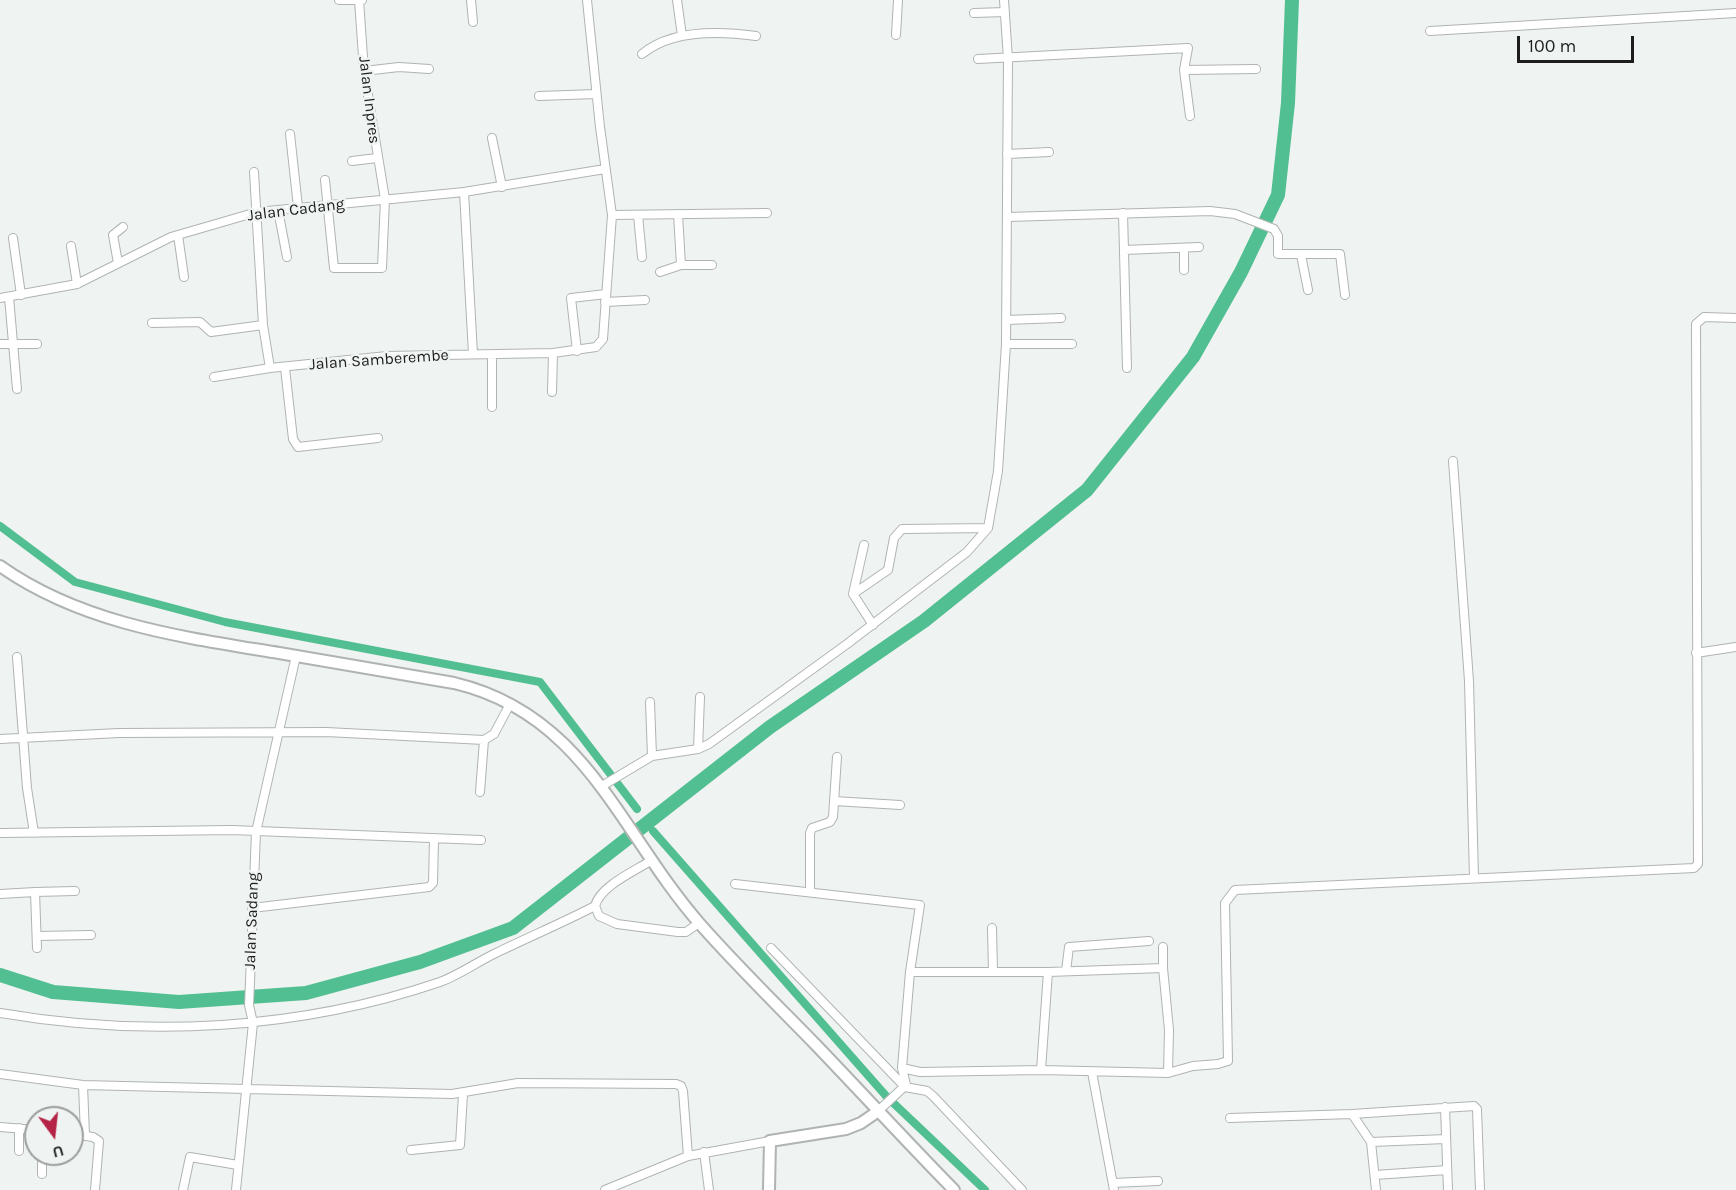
<!DOCTYPE html>
<style>
body{margin:0}
#map{position:relative;width:1736px;height:1190px;overflow:hidden;background:#eff3f1;font-family:Karla,sans-serif}
canvas{display:block}
.north{position:absolute;left:24px;top:1106px;width:60px;height:60px;box-sizing:border-box;background:#eff3f1;border:2px solid #9b9d9c;border-radius:50%;rotate:165deg;font-size:16px;font-weight:700;line-height:24px;text-align:center;color:#1c1d1c}
.north::after{content:'';display:block;margin:auto;width:21px;height:27px;background:#b52346;clip-path:polygon(50% 0,100% 100%,50% 72%,0 100%)}
.scale{position:absolute;left:1517px;top:36px;width:117px;height:27px;box-sizing:border-box;border:3px solid #1c1d1c;border-top:0;padding-left:8px;font-size:18px;line-height:21px;white-space:nowrap;color:#1c1d1c;-webkit-text-stroke:4px #eff3f1;paint-order:stroke}
</style>
<div id="map">
<canvas width="1736" height="1190"></canvas>
<div class="north">U</div>
<div class="scale">100 m</div>
</div>
<script>
const context = document.querySelector('canvas').getContext('2d');
context.lineJoin = 'round';
function strokePath(path, color, width, dash) {
  context.strokeStyle = color;
  context.lineWidth = width;
  context.lineCap = dash ? 'butt' : 'round';
  context.setLineDash(dash || []);
  context.stroke(path);
}
function drawText(font, color, halo, rows, align = 'center') {
  context.font = font + ' Karla,sans-serif';
  context.lineWidth = 5;
  context.setLineDash([]);
  context.textBaseline = 'middle';
  context.strokeStyle = halo;
  context.fillStyle = color;
  for (const [text, x, y, turn = 0] of rows) {
    context.save();
    context.translate(x, y);
    context.rotate((+turn || 0) * Math.PI / 180);
    context.textAlign = isNaN(turn) ? turn : align;
    if (halo) context.strokeText(text, 0, 0);
    context.fillText(text, 0, 0);
    context.restore();
  }
}
strokePath(new Path2D(`
 M0 526 75 582 225 622 540 682 637 809
 M653 831 887 1097 985 1190`), '#52bf92', 8);
strokePath(new Path2D(`
 M0 975 53 992 179 1002 306 993 420 962 513 928 770 727 924 621 1087 490 1193 357 1241 272 1278 195 1288 103 1292 0`), '#52bf92', 14);
const street = new Path2D(`
 M339 0H362
 M471 0 473 22
 M677 0 682 36
 M974 13 1005 12
 M1430 31 1736 13
 M896 35 898 0
 M642 54C672 29 720 31 756 36
 M978 59 1188 48 1184 70 1190 116
 M1184 70 1256 69
 M364 71 399 67 429 69
 M539 96 596 94
 M290 134 298 207
 M492 138 502 187
 M1007 154 1049 152
 M352 161 377 158
 M254 172 263 325 270 368 387 356 553 353 596 347 603 339 612 215 600 127 587 0
 M325 180 334 268H382L385 199 364 71 359 0
 M464 192 473 354
 M278 210 287 257
 M1123 213 1127 368
 M612 215 767 213
 M638 215 642 257
 M1007 217 1210 211 1235 214 1274 229 1278 236V254H1340L1345 295
 M178 235 184 277
 M13 238 21 295
 M71 246 77 284
 M1124 250 1199 247
 M1301 255 1308 290
 M118 263 113 235 123 227
 M681 265H712
 M1184 270V248
 M660 272 681 265 678 214
 M9 297 17 389
 M0 298 77 284 171 237 257 212 464 192 605 169
 M605 302 645 300
 M1006 320 1061 318
 M152 323 200 322 211 332 263 325
 M0 344H37
 M1006 344H1072
 M577 351 571 298 606 294
 M492 355V407
 M285 368 293 439 298 447 378 438
 M214 377 270 368
 M552 392 553 353
 M1453 461 1469 681 1474 878
 M864 545 853 594 873 625
 M853 594 888 570 894 538 902 529 988 528
 M1696 653 1736 647
 M17 657 27 788 34 833
 M650 702 652 756
 M0 739 119 733 326 732 484 740 494 734 510 704
 M698 749 700 697
 M602 786 652 756 698 749 709 744 847 644 967 552 988 528 998 471 1006 344 1008 59 1004 0
 M480 792 484 740
 M834 801 900 805
 M0 833 232 830 481 840
 M652 860C635 871 600 886 595 906L599 916 617 924 678 932H686L699 923
 M735 884 920 905 910 972 902 1068 906 1085 877 1112
 M810 891V833L812 828 830 822 833 817 837 757
 M35 892 75 891
 M0 894 35 892 37 948
 M252 908 429 887 433 883 434 839
 M992 928 993 972
 M37 936 91 935
 M1163 947V968
 M771 948 905 1087 927 1091 933 1096 1022 1190
 M1066 971 1069 947 1149 941
 M910 972H1048L1163 968 1169 1030 1168 1073
 M0 1013C145 1038 299 1030 440 982 459 975 477 962 496 953 529 937 562 923 595 906
 M902 1068 920 1072 1041 1070 1168 1073 1193 1066 1218 1064 1228 1061 1225 903 1235 890 1694 868 1698 864 1696 324 1704 317 1736 318
 M1041 1070 1048 972
 M1092 1072 1114 1190
 M0 1074 83 1085 452 1094 518 1083 676 1084 681 1086 683 1091 688 1156
 M83 1085 85 1135
 M1445 1107 1448 1190
 M1352 1114 1474 1106 1477 1109 1480 1190
 M1230 1118 1352 1114 1371 1142 1376 1190
 M0 1127 36 1130
 M19 1128V1151
 M72 1134 93 1137 99 1141 95 1190
 M1371 1142 1446 1139
 M411 1150 460 1145 463 1094
 M704 1152 709 1190
 M42 1174V1154
 M1375 1175 1447 1170
 M1113 1183 1158 1181
 M183 1190 190 1157 238 1165
 M236 1190 253 1023 249 1005 250 982 256 832 296 656
 M605 1190 688 1156 770 1141`);
const secondary = new Path2D(`
 M0 566C82 624 182 637 279 653 337 663 395 673 454 683 586 714 620 833 700 924 737 966 777 1005 816 1045 862 1093 907 1142 954 1190
 M769 1190 770 1141 846 1129 861 1123 877 1112`);
strokePath(street, '#b0b4b1', 10);
strokePath(secondary, '#b0b4b1', 14);
strokePath(street, '#fff', 8);
strokePath(secondary, '#fff', 10);
drawText('16px', '#1c1d1c', '#eff3f1', [
 ["Jalan Inpres",369,100,83],
 ["Jalan Cadang",296,210,-7],
 ["Jalan Samberembe",379,360,-4],
 ["Jalan Sadang",252,921,-88]
]);
</script>
